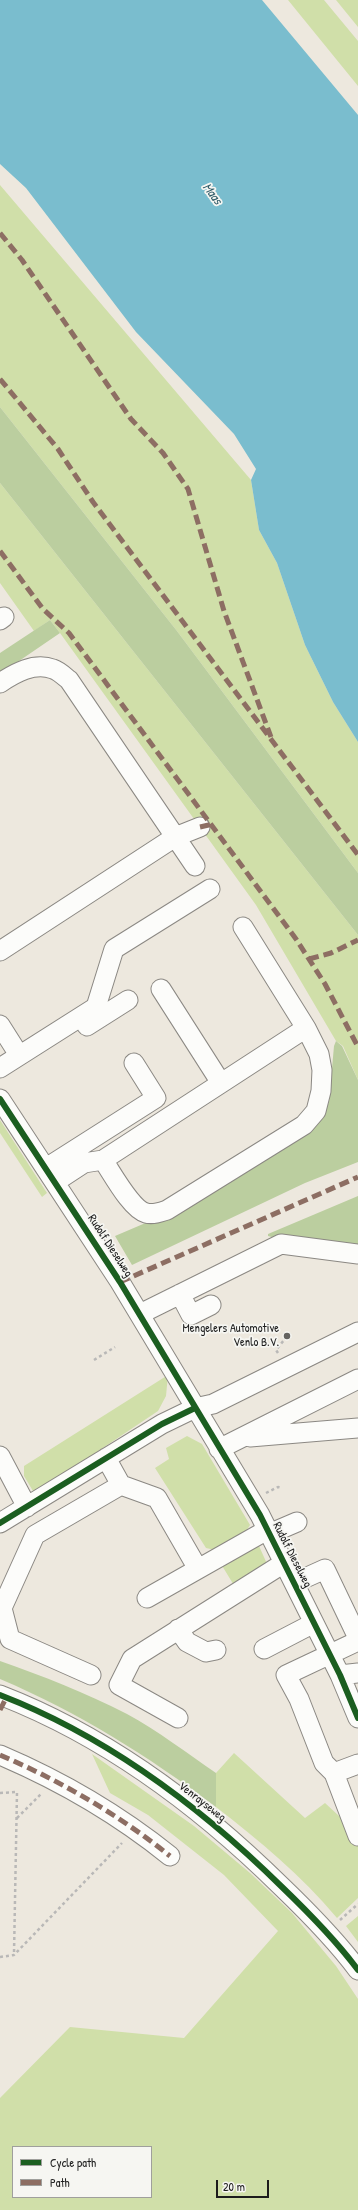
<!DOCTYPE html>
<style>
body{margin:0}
#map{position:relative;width:358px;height:2210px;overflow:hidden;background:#ede8de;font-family:"Patrick Hand",sans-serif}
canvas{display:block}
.legend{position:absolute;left:12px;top:2146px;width:140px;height:52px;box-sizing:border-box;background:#f6f6f2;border:1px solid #9f9f9c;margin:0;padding:5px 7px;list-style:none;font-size:12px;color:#1c1c1c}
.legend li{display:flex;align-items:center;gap:8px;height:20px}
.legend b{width:20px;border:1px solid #9f9f9c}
.scale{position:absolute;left:216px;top:2180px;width:53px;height:18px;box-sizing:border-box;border:2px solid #1c1c1c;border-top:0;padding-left:5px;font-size:12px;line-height:14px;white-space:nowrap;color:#1c1c1c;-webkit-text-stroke:3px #f6f6f2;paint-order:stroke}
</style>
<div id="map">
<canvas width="358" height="2210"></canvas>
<ul class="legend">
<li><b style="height:5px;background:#1b5e20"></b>Cycle path</li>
<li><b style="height:5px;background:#8d6e63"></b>Path</li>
</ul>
<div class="scale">20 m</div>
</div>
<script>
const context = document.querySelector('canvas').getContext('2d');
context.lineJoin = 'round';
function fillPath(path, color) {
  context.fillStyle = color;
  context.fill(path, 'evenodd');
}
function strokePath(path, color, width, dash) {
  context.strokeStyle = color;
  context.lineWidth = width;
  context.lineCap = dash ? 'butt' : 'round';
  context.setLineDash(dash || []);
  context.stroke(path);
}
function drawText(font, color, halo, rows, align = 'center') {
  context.font = font + ' "Patrick Hand",sans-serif';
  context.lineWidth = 3.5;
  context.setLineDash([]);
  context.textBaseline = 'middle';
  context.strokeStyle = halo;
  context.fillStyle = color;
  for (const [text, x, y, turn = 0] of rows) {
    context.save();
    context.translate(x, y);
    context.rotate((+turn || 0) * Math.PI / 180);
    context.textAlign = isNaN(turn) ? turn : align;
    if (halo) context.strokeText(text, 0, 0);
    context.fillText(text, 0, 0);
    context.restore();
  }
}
fillPath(new Path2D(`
 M288 0H324L358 41V86Z
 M336 0H358V27Z
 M0 185 251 480 259 530 277 563 305 645 333 702 358 742V873L177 631 0 407Z
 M0 483 358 935V1080L343 1046 336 1041 256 905 60 633 50 620 34 631 0 583Z
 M0 1120 47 1193 42 1197 0 1133Z
 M168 1375 166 1396 158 1411 73 1468 33 1491 24 1476V1466Z
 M187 1436 202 1444 250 1525 245 1533 215 1550 206 1548 155 1468 169 1459 166 1448Z
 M252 1546H259L268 1566 235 1587 221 1564Z
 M234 1753 305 1818 325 1803 351 1827 358 1825V1898L337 1918C301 1875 260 1841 216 1807V1773Z
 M92 1754 194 1826 250 1873 292 1913 336 1966 358 1999V2210H0V2098L70 2027 184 2038 278 1931 224 1875 148 1815 110 1793ZM13 2147H151V2197H13Z
 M358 1916V1942L346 1926Z`), '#d0dfa9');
fillPath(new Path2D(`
 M0 407 177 631 358 873V935L0 483Z
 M50 620 60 633 0 674V653Z
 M336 1041 342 1046 358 1080V1162L305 1183 132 1265 115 1236 183 1207 320 1120 329 1102 334 1046Z
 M358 1196V1246L279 1239 268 1236V1234Z
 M0 1661C43 1676 86 1693 127 1714 158 1731 187 1753 216 1773V1807C148 1756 78 1712 0 1679Z`), '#bbce9f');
fillPath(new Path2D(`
 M0 0H262L358 115V742L333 702 305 645 277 563 259 530 251 480 256 469 234 434 136 332 26 188 0 164Z`), '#7abdce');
const minor = new Path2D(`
 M0 620 4 617
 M0 683C15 673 34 662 53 669 59 671 64 676 69 680L195 866
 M0 951 175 837 200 827
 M161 989 221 1083
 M0 1025 19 1055
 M87 1026 128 1000
 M0 1068 96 1007 114 949 210 889
 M0 1099 120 1282 260 1515 340 1675 358 1718
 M103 1160C112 1173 131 1209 146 1213 153 1215 161 1212 167 1210L304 1125 316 1111 321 1091 322 1070 319 1054 306 1028 243 927
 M46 1168 156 1098 134 1063
 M55 1182 84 1163 103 1160 306 1028
 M180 1294 191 1315 211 1305
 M140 1314 281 1244 358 1254
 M250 1437 358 1428
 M219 1449 358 1379
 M0 1456 27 1507
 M106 1458 121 1485 157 1498 198 1569
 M0 1523 162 1424 195 1408 213 1404 358 1332
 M269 1534 297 1522
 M294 1583 325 1569 358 1638
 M147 1598 267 1530
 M178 1629 187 1642 206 1652 216 1650
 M264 1649 314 1623
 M91 1675 10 1639 2 1608 35 1535 121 1485
 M340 1675 358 1673
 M0 1695C106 1736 202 1808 282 1887 309 1913 335 1939 358 1970
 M178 1718 119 1685 132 1659 284 1563
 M0 1755C61 1781 119 1815 170 1856
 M358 1764 334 1773 358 1836
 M334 1773 324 1763 299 1699 286 1675 358 1641`);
strokePath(minor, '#8b8883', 21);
strokePath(new Path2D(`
 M278 1353 276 1350 284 1340
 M94 1360 115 1347
 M266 1493 278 1487 282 1488
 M0 1793 17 1792 14 1954
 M17 1818 41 1794
 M340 1920 358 1904
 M0 1957 14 1955 122 1843`), '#b9b8b7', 2.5, [3, 3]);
strokePath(minor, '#fcfcfa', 19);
strokePath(new Path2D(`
 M0 233 22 260 131 419 163 453 188 489 224 611 271 737
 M0 379 58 449 93 502 358 855
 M0 551 43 609 69 633 296 939 325 984 358 1047
 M200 827 213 824
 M309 959 331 953 358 940
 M120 1282 358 1177
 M0 1710 6 1698
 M0 1755C61 1781 119 1815 170 1856`), '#8d6e63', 5, [10, 5]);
strokePath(new Path2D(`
 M0 1099 120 1282 260 1515 340 1675 358 1718
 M0 1523 162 1424 195 1408
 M0 1695C106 1736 202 1808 282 1887 309 1913 335 1939 358 1970`), '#1b5e20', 6);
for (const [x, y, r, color] of [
 [287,1336,4,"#656360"]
]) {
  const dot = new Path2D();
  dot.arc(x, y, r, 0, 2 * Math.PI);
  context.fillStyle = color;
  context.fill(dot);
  strokePath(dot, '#f6f6f2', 1.5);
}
drawText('12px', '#1c1c1c', '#f6f6f2', [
 ["Rudolf Dieselweg",110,1246,57],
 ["Rudolf Dieselweg",292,1555,63],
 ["Venrayseweg",202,1802,38]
]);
drawText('12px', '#1c1c1c', '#f6f6f2', [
 ["Mengelers Automotive",279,1329],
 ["Venlo B.V.",279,1343]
], 'right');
drawText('italic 13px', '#305c69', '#f6f6f2', [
 ["Maas",212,194,53]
]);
</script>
